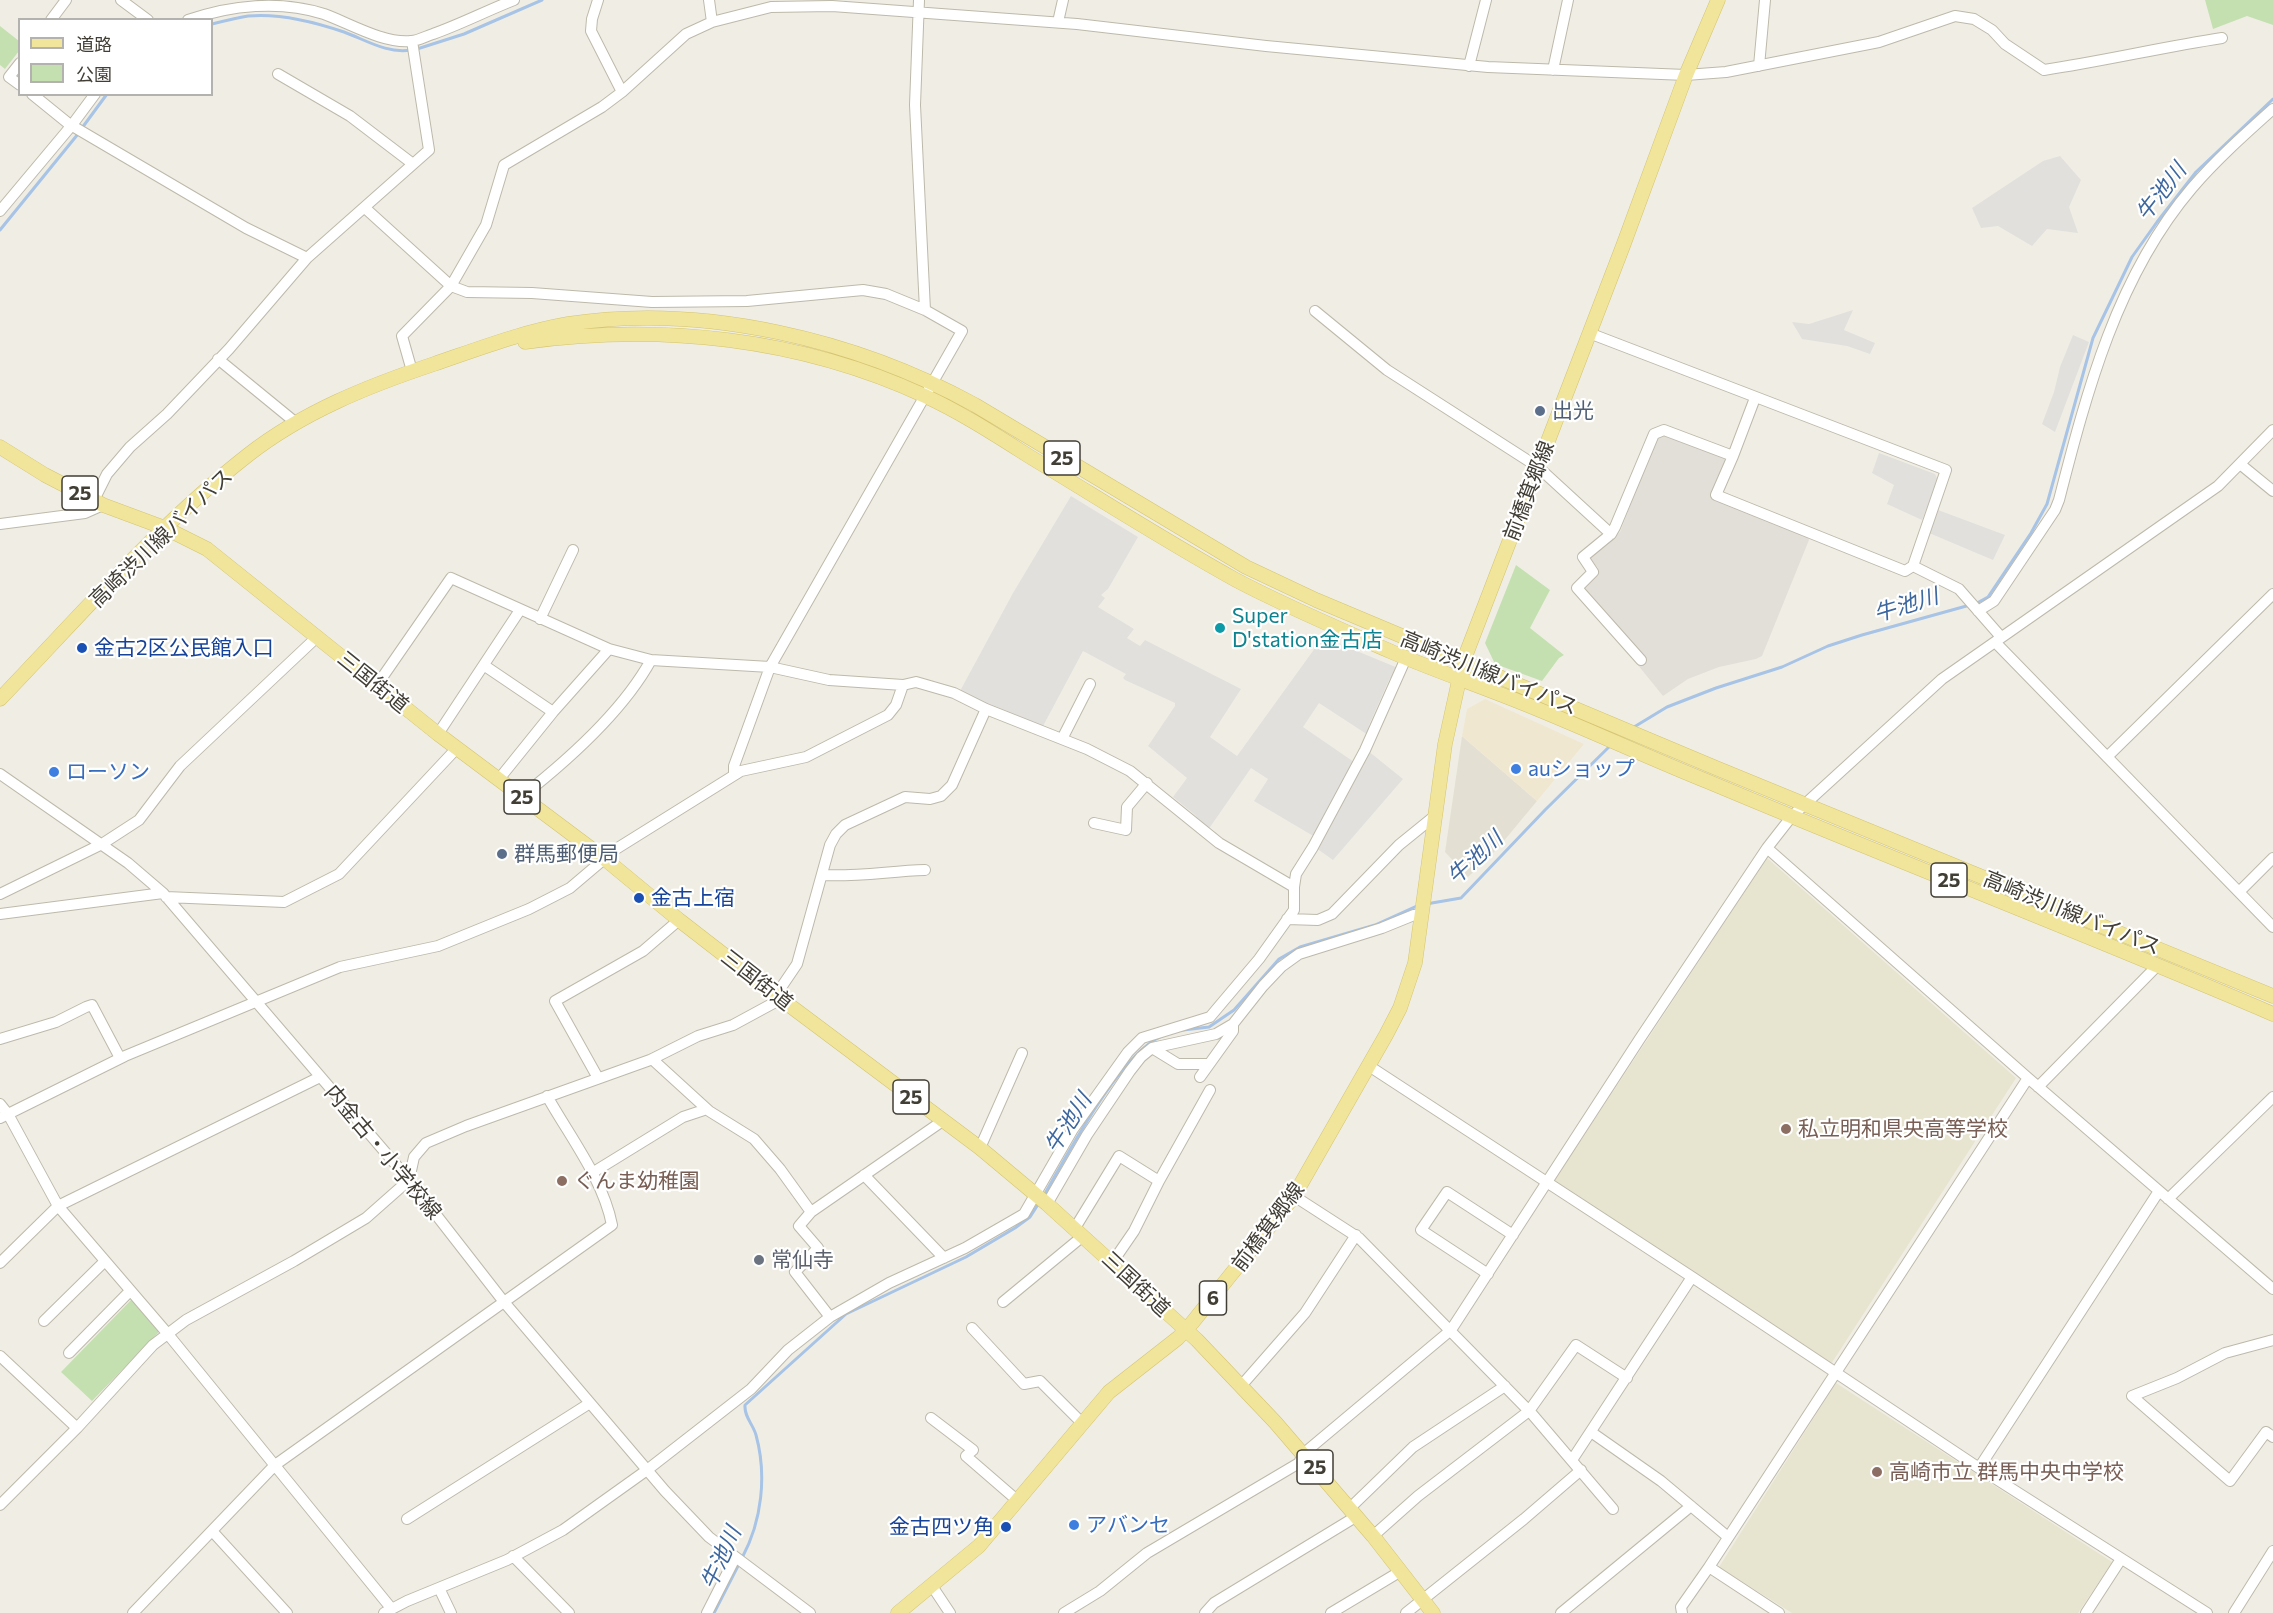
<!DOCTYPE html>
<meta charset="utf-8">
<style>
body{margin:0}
#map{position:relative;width:2273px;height:1613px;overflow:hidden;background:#f0eee4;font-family:Commissioner,"Noto Sans JP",sans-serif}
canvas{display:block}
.legend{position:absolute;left:18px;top:18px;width:195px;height:78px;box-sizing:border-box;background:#fff;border:2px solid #b3b2ae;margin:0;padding:8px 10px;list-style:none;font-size:18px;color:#413e35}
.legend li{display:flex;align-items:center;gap:12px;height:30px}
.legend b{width:30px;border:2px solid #b3b2ae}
</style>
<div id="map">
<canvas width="2273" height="1613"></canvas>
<ul class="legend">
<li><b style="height:8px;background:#f1e59c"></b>道路</li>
<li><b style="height:16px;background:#c4e0b1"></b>公園</li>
</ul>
</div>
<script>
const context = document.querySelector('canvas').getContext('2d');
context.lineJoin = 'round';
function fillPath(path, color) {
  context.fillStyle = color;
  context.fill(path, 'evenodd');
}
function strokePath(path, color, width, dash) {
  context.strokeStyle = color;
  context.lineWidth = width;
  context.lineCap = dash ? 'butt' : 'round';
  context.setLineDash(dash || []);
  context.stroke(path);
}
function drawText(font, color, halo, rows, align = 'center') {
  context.font = font + ' Commissioner,"Noto Sans JP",sans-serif';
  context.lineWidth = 4.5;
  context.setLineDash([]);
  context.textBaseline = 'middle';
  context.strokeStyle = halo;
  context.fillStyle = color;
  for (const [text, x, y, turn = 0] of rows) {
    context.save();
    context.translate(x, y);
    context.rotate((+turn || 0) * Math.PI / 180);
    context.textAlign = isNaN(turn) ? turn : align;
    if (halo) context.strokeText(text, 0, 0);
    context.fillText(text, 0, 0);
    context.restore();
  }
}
fillPath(new Path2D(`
 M1462 736 1537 801 1498 848 1468 877 1445 852Z`), '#e3e0d3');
fillPath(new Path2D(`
 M1485 699 1584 744 1537 801 1462 736 1467 709Z`), '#f0e7d1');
fillPath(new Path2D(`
 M1663 433 1724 456 1726 463 1714 493V500L1807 535 1809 540 1762 656 1756 659 1719 667 1688 679 1663 696 1637 664 1642 659 1583 590 1585 584 1593 578 1598 568 1591 560V555L1605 542H1610L1620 532 1657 436Z`), '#e2dfd9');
fillPath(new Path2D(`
 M1767 858 2016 1078 1831 1364 1554 1181Z
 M1836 1383 2112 1562 2078 1613H1792L1719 1567Z`), '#e7e4d0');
fillPath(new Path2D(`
 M2205 0H2273V25L2247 16 2213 29Z
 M0 26 19 41V51L5 69 0 65Z
 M1516 565 1550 590 1530 628 1564 655 1559 658 1542 681 1495 664 1485 643Z
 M132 1299 158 1329V1333L92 1401 61 1372Z`), '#c4e0b1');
fillPath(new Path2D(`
 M2060 156 2081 180 2069 207 2078 233 2047 229 2032 246 1998 226 1981 228 1972 208 2043 161Z
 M1853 310 1844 330 1875 343 1870 354 1847 346 1802 339 1792 322 1809 324Z
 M2073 335 2089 342 2055 432 2042 424 2054 392 2060 367Z
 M1879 453 1935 474 1938 480 1922 520 1887 504 1894 485 1872 473Z
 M1071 496 1138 537 1108 589 1101 595 1105 598 1098 607 1134 629 1127 638 1140 646 1145 640 1241 689 1210 737 1237 756 1323 637 1398 668 1389 680 1369 725 1368 735 1319 703 1303 727 1354 762 1315 837 1254 801 1268 779 1251 768 1208 830 1194 814 1173 797 1187 778 1148 746 1175 706V703L1125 680 1123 678 1126 674 1083 651 1043 726 991 707 960 691 1013 593Z
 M1938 510 2005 535 1993 560 1929 533Z
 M1367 750 1403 779 1333 860 1316 848Z`), '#e1e0dc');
strokePath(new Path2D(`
 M212 24C224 21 236 18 248 16 279 13 315 22 344 32 366 40 387 54 411 50
 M417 49 464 34 542 0
 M82 128 107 94
 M0 230 78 134
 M1977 603 1988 597 2031 533 2047 504 2093 338 2132 257 2157 222 2196 172 2273 99
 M1634 727 1667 707 1716 688 1782 667 1828 646 1862 635 1970 605
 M1426 904 1461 898 1545 810 1612 744
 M1183 1030 1209 1027 1234 1010 1279 959 1300 947 1375 925 1419 905
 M1043 1197C1067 1156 1118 1056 1160 1037
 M742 1558C762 1521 767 1475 756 1435 753 1424 744 1417 745 1405L846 1314 966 1257 1015 1228 1030 1217 1039 1203
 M714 1613 739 1564`), '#a7c3e6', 3);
const minor = new Path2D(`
 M121 0 148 20
 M598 0 592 19 591 31 622 92
 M709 0 712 22
 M919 0 915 105 925 310
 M51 20 66 0
 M188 20C231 5 280 0 324 14 349 23 384 44 411 41 418 41 426 36 433 34 461 24 486 11 514 0
 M1058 22 1063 0
 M20 63 9 77 20 85
 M1469 66 1486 0
 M1759 66 1765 0
 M1553 70 1568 0
 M278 74 350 116 413 164
 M32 94 69 124 246 228 307 258
 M365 208 451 286 467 292 532 293 652 302 747 301 863 290 886 294 925 310 962 331 770 667 734 766V775
 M0 211 72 125 95 94
 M1315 311 1387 370 1538 467 1611 534 1615 527 1654 434 1664 430 1733 456 1716 495 1905 571 1913 566 1946 470 1589 333
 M218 359 295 422
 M412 371 402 336 451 286 486 225 504 165 602 107 622 92 686 34 712 22 771 7 832 6 1077 24 1266 46 1488 67 1686 75 1726 72 1879 42 1955 16 1974 19 1992 30 2005 44 2044 70C2104 61 2163 47 2222 38
 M1733 456 1755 398
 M2240 464 2273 491
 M94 500 107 474 130 447 167 414 229 349 307 258 429 150 412 41
 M0 524 85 513 103 505
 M1611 534 1583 557 1593 572 1577 588 1641 660
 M1913 566 1959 589 2001 637
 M1978 611 1994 601 2055 510 2059 500C2087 391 2117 276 2192 188 2216 160 2245 134 2273 109
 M540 619 573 550
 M1995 642 2273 927
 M485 666 553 712
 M377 685 451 578 609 649 651 660 770 667 829 680 903 685 916 682 954 693 986 709 1087 749 1130 771 1219 843 1294 887V910L1259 959 1210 1017 1142 1038 1128 1052 1073 1129 1024 1214 965 1248 889 1283 830 1317 788 1350 751 1389 647 1470 563 1530 507 1560 407 1601 384 1613
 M438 734 520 610
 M1062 739 1090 684
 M2107 757 2273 594
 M0 774 128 863 163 893 409 1180 504 1302 665 1491 709 1537 810 1613
 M499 779 553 712 609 649
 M521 797C567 761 623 711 651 660
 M1094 823 1126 830 1127 807 1147 783
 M1767 848 2028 1078 2273 1289
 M822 875C857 877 890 871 925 870
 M1294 887 1296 874 1313 847 1365 750 1406 658
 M2239 892 2273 858
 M0 894 102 844 139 820 180 766 317 637
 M166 897 284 902 339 874 457 748
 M0 914 163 893
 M1287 919 1318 920 1332 914 1399 845 1436 815
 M776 995 797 964 830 845 836 834 845 825 905 797 930 799 941 796 952 785 986 709
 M0 1039 56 1022 86 1007 92 1005 120 1058
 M1152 1048 1178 1064H1209
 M652 1059 709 1111 754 1139 780 1169 811 1212 944 1120
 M1369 1066 1692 1277 1979 1468 2207 1613
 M1200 1077 1233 1031V1024
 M598 1078 555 1001 643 951 679 920
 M2038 1087 2158 965
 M0 1104 8 1114 58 1206 167 1333 391 1608
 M0 1118 125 1056 340 967 438 946 529 909 570 888 616 849 741 771 806 757 888 715 896 705 903 685
 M980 1148 1022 1053
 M592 1173 683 1117 707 1109
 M864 1175 944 1258
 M1294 1196 1359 1238 1532 1414 1613 1509
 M2168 1199 2273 1097
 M1047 1204 1087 1135 1130 1071 1141 1057 1152 1048 1216 1034 1233 1024 1263 986 1281 967 1299 954 1382 928 1414 915 1423 914
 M811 1212 799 1226 818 1248 795 1272 830 1317
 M1075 1228 1119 1156 1159 1181
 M0 1263 58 1206 320 1077
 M1112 1263 1134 1231 1159 1181 1210 1090
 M1488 1274 1421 1230 1447 1192 1513 1235
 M1003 1302 1083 1236
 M44 1321 105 1261
 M972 1328 1024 1384 1040 1381 1082 1423
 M2273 1340 2225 1353 2177 1378 2132 1396 2230 1481 2266 1432 2273 1437
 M69 1353 130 1291
 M0 1356 77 1428
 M1241 1386 1305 1313 1356 1235
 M931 1418 973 1450 966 1456 1018 1501
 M1591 1432 1661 1481 1728 1537
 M1572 1460 1692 1277
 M1979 1468 2159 1191
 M0 1505 77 1428 153 1345 186 1320 294 1261 366 1218 409 1180 414 1157 426 1143 466 1126 650 1060 698 1036 733 1025 781 999
 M1350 1508 1413 1447 1505 1386
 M407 1519 590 1403
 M213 1532 287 1613
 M1373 1536 1418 1496 1529 1411 1576 1345 1627 1378
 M513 1556 569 1613
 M932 1586 950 1613
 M439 1588 451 1613
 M133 1613 275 1465 612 1225C603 1179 570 1137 547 1096
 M707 1613 735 1558
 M1064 1613 1100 1591 1147 1553 1299 1463 1303 1454 1451 1330 1639 1040 1767 848 1792 816 1942 679 2218 486 2273 430
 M1205 1613 1214 1603 1357 1516
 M1331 1613 1401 1571
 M1406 1613 1524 1519 1581 1470
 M1561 1613 1691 1506
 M1682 1613 1681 1607 1709 1567
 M1779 1613 1709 1567 2028 1078
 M2086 1613 2121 1559
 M2234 1613 2273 1551`);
const major = new Path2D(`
 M525 342C660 323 800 338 925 396 962 413 997 436 1032 458 1100 499 1167 542 1236 580 1287 607 1340 629 1392 652 1436 671 1481 686 1525 704 1587 729 1647 757 1709 782 1897 861 2086 934 2273 1014
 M0 447 45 475 103 505 165 528 207 549 438 734 605 859 679 920 781 999 980 1148 1047 1204 1197 1340 1275 1422 1373 1536 1433 1613
 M0 699C80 616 157 526 248 455 303 412 368 386 434 364 478 349 522 332 568 324 703 303 857 340 975 405L1246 567 1316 600 1716 768 2273 996
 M898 1613 979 1546 1109 1392 1178 1338 1192 1323 1294 1196 1386 1035 1400 1008 1415 963 1445 744 1463 662 1623 246 1686 75 1718 0`);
strokePath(minor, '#bdb9ab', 12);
strokePath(major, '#d4c46e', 15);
strokePath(minor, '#fff', 10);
strokePath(major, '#f1e59c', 14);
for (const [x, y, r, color] of [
 [1540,411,6,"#5c6f8a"],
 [1220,628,6,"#0f9aa8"],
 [82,648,6,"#1a4fb4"],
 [1516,769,6,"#3f7fe0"],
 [54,772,6,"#3f7fe0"],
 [502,854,6,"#5c6f8a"],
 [639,898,6,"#1a4fb4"],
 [1786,1129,6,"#8d6e63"],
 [562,1181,6,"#8d6e63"],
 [759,1260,6,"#6b7280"],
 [1877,1472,6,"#8d6e63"],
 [1074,1525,6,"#3f7fe0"],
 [1006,1527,6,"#1a4fb4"]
]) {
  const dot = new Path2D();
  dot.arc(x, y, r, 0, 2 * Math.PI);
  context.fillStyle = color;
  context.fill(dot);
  strokePath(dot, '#fff', 2);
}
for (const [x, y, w] of [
 [1062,458,36],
 [80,493,36],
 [522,797,36],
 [1949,880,36],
 [911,1097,36],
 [1213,1298,27],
 [1315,1467,36]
]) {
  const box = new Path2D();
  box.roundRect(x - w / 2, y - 17, w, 34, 4.5);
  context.fillStyle = '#fff';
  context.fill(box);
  strokePath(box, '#413e35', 1.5);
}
drawText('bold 20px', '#413e35', null, [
 ["25",1062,458],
 ["25",80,493],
 ["25",522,797],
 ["25",1949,880],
 ["25",911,1097],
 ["6",1213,1298],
 ["25",1315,1467]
]);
drawText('21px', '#4e5e75', '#fff', [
 ["出光",1552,411],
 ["群馬郵便局",514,854]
], 'left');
drawText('21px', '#413e35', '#fff', [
 ["前橋箕郷線",1529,491,-69],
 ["高崎渋川線バイパス",161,538,-44],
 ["高崎渋川線バイパス",1489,673,22],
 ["三国街道",373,682,39],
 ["高崎渋川線バイパス",2072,913,22],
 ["三国街道",757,980,38],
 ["内金古・小学校線",383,1152,50],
 ["前橋箕郷線",1268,1227,-53],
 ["三国街道",1136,1284,43]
]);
drawText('21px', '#0d838f', '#fff', [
 ["Super",1232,616],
 ["D'station金古店",1232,640]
], 'left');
drawText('21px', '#164399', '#fff', [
 ["金古2区公民館入口",94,648],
 ["金古上宿",651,898],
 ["金古四ツ角",994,1527,"right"]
], 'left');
drawText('21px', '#366cbe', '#fff', [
 ["auショップ",1528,769],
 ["ローソン",66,772],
 ["アバンセ",1086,1525]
], 'left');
drawText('21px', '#785e54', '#fff', [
 ["私立明和県央高等学校",1798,1129],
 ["ぐんま幼稚園",574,1181],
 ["高崎市立 群馬中央中学校",1889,1472]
], 'left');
drawText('21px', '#5b616d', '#fff', [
 ["常仙寺",771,1260]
], 'left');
drawText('italic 22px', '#3c679f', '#fff', [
 ["牛池川",2161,192,-52],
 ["牛池川",1906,605,-17],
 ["牛池川",1475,858,-43],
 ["牛池川",1068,1123,-57],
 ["牛池川",721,1558,-66]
]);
</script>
